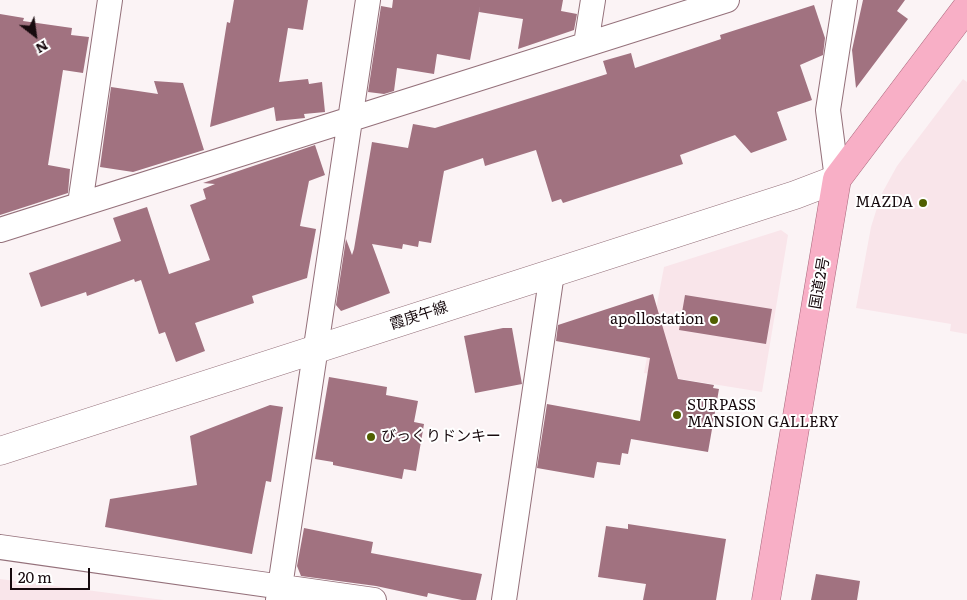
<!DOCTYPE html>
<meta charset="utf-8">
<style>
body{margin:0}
#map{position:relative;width:967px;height:600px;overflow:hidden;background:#fbf3f5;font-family:Literata,serif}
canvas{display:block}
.north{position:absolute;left:10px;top:10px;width:50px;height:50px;-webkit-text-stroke:4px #fff;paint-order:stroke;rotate:150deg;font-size:14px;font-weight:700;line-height:20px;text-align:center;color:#170a0e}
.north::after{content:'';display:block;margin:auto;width:18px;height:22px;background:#170a0e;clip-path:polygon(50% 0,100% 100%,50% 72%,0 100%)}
.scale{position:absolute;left:10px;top:568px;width:80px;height:22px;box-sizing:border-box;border:2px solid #170a0e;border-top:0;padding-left:6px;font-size:15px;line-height:18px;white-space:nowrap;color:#170a0e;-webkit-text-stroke:4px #fff;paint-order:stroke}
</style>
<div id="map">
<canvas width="967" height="600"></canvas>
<div class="north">N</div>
<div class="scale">20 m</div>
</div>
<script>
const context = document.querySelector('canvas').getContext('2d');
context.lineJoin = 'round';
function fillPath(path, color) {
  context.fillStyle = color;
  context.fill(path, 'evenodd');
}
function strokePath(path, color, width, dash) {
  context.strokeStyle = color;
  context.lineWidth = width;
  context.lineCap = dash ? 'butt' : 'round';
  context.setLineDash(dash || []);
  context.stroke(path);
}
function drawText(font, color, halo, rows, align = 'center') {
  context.font = font + ' Literata,"Noto Sans JP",serif';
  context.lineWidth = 4;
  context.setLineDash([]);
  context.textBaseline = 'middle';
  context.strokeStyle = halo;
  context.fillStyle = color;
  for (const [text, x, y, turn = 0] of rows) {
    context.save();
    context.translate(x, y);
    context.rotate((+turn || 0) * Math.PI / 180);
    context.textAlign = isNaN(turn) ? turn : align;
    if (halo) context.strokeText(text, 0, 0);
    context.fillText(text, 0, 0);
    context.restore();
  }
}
fillPath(new Path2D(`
 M963 79 967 82V334L950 331 951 324 856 308 871 227 881 195 897 166Z
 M781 230 788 235 762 392 644 373 664 267Z
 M0 579 164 600H0Z`), '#f9e5ea');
fillPath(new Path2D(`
 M234 0H308L303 30 288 28 279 82 308 79 309 84 322 82 325 112 304 114 305 118 276 121 274 107 210 127 227 22 230 23Z
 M393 0H563L561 11 577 14 574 30 518 49 523 19 479 12 480 6 470 60 437 54 434 74 397 68 394 91 384 94 368 92 381 6 392 8Z
 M863 0H905L897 11 908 19 856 88 852 50Z
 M814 5 825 38 823 55 800 65 812 100 777 112 787 140 751 153 735 135 680 155 683 164 563 203 561 199 552 202 536 150 485 166 483 158 444 171 431 243 419 241 418 247 403 244 402 249 372 244 390 293 341 311 336 305 346 239 352 255 354 249 372 142 408 148 413 124 435 128 607 74 603 61 631 53 635 68 721 39 720 35Z
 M0 14 24 18 23 21 72 28 71 35 89 37 83 73 63 70 48 165 70 169 68 193 0 215Z
 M154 81 183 83 204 150 133 172 100 167 111 87 158 94Z
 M315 145 325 175 309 181 300 226 316 229 307 278 252 296 254 303 195 323 205 351 176 362 165 332 159 334 141 280 135 282 134 279 87 296 86 292 41 307 29 273 121 241 113 218 147 207 169 274 210 260 190 205 206 199 203 189 215 184 203 183Z
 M653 294 678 379 714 385 713 388 719 389 708 452 631 439 628 454 622 453 620 465 597 462 594 478 537 468 547 404 640 421 650 358 556 341 558 325Z
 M685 295 772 309 766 344 679 330Z
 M503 328H512L522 384 475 393 464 336Z
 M329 377 387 387 386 395 418 401 414 422 424 424 416 471 404 469 402 479 333 465V462L315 459Z
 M270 405 283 407 271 482 266 481 252 554 105 527 110 499 197 485 190 436Z
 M628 524 726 539 716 600H643L646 584 598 577 606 526 628 529Z
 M304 528 373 542 371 553 482 574 476 600H462L428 593 427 597 376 586 301 576 297 566Z
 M816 574 860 581 857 600H811Z`), '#a17280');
const minor = new Path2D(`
 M586 44 593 0
 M837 179 828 110 845 0
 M80 204 110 0
 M0 230 727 0
 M0 547 374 600
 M278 600 368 0
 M504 600 552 273`);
const tertiary = new Path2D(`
 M0 451 795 195 837 179`);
const trunk = new Path2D(`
 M766 600 837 179 967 7`);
strokePath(minor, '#94707a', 26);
strokePath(tertiary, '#94707a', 29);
strokePath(trunk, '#a9687c', 29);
strokePath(minor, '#fff', 24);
strokePath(tertiary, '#fff', 28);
strokePath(trunk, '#f8afc6', 28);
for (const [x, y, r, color] of [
 [923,203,5,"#505f01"],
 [714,320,5,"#505f01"],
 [677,415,5,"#505f01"],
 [371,437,5,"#505f01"]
]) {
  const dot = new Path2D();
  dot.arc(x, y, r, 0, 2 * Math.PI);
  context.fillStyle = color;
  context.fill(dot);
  strokePath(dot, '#fff', 2);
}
drawText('15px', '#170a0e', '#fff', [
 ["MAZDA",913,203],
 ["apollostation",704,320],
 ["SURPASS",687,406,"left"],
 ["MANSION GALLERY",687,423,"left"],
 ["びっくりドンキー",381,437,"left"]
], 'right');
drawText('15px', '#170a0e', '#fff', [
 ["国道2号",820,283,-80],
 ["霞庚午線",419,316,-18]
]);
</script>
